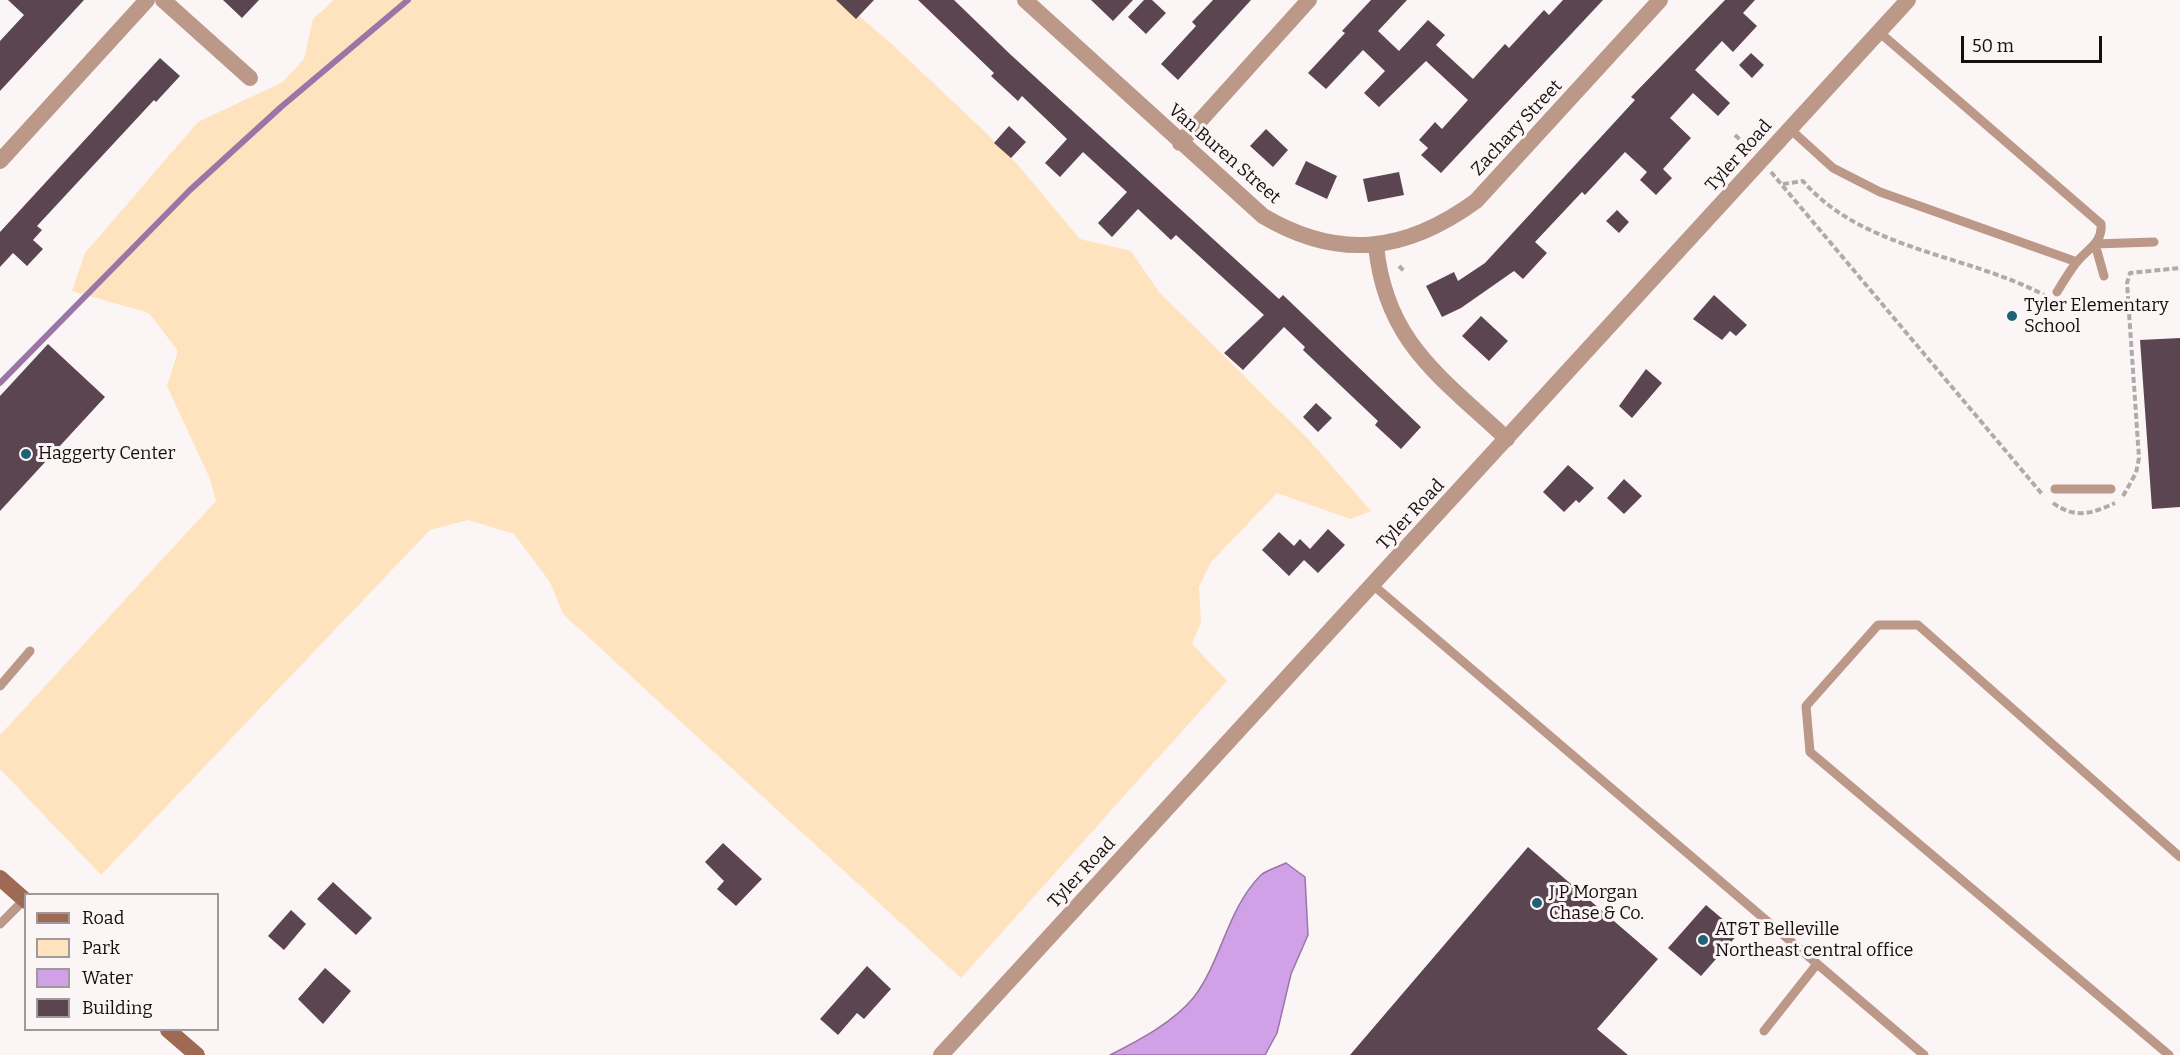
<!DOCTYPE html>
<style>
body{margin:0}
#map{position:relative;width:2180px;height:1055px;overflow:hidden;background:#fbf5f5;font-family:Bitter,serif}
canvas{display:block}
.legend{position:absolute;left:24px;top:893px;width:195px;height:138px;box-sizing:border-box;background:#fbf5f5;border:2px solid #a09999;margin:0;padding:8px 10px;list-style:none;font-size:18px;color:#180e0e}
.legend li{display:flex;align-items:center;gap:12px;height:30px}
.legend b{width:30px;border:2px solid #a09999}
.scale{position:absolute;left:1961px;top:36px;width:141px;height:27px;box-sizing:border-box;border:3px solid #180e0e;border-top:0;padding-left:8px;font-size:18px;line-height:21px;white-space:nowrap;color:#180e0e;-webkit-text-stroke:4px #fbf5f5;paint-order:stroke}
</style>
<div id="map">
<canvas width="2180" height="1055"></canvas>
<ul class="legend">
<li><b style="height:8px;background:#9e6a53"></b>Road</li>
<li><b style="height:16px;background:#fee3be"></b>Park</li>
<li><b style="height:16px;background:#d1a1e7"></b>Water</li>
<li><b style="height:16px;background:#5b4551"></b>Building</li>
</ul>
<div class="scale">50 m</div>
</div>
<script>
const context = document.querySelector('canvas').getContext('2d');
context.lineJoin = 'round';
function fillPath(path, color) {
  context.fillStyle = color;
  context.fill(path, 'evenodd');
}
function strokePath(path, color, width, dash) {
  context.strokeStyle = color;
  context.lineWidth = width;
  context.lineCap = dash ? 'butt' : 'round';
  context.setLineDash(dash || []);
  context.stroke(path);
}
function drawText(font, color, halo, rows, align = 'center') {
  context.font = font + ' Bitter,serif';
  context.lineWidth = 6;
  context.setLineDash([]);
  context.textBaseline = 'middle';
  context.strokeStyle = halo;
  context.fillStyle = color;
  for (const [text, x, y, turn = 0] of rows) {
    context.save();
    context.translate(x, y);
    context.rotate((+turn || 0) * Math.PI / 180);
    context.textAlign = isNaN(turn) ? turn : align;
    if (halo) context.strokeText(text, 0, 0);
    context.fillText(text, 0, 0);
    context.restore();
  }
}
fillPath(new Path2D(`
 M334 0H841L895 47 984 131 1017 164 1080 239 1131 251 1159 292 1309 440 1371 511 1350 519 1277 493 1211 562 1199 587 1201 622 1192 644 1227 681 961 978 563 614 550 582 514 534 468 520 430 530 101 875 0 769V735L216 501 210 479 167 386 178 351 149 313 72 291 85 253 198 122 283 82 304 59 313 19Z`), '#fee3be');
const water = new Path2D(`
 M1286 863 1305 877 1308 935 1291 974 1277 1033 1265 1055H1110C1138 1041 1174 1022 1194 997 1222 960 1227 909 1261 875 1267 870 1278 867 1286 863Z`);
fillPath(water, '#d1a1e7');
strokePath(water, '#9a75a6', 1.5);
strokePath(new Path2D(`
 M0 383 190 190 281 107 408 0`), '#9a75a6', 6);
fillPath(new Path2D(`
 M8 0H84L0 91V41L24 15Z
 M223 0H259L242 18Z
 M836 0H874L856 19Z
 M918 0H954L1011 55 1279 299 1283 295 1421 427 1401 449 1375 425 1378 421 1303 350 1305 347 1284 327 1243 370 1224 353 1264 315 1176 235 1171 240 1138 209 1112 237 1098 223 1127 192 1083 152 1060 177 1045 163 1067 139 1022 96 1018 101 991 76 994 73Z
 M1091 0H1133L1113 21Z
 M1144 0H1152L1166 13 1146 34 1128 17Z
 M1213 0H1251L1178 80 1161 64 1196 26 1192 22Z
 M1371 0H1407L1378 31 1399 51 1428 20 1445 35 1436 45 1473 79 1505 44 1509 48 1544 10 1549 15 1563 0H1603L1441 173 1421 155 1428 148 1419 140 1435 122 1442 129 1468 100 1426 61 1379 107 1364 93 1385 71 1363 50 1326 89 1308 73 1345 33 1342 31Z
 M1725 0H1755L1743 13 1757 26 1733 52 1722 41 1695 70 1730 103 1718 116 1693 93 1670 118 1691 138 1663 169 1672 178 1656 195 1640 180 1647 172 1625 152 1585 195 1582 192 1535 242 1547 253 1523 279 1514 271 1461 308 1442 317 1426 286 1454 272 1458 281 1485 263 1635 100 1631 97Z
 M1751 53 1764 65 1752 78 1739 65Z
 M160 58 180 76 156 102 154 100 37 226 42 230 33 240 43 249 27 266 13 253 0 267V232Z
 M1009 126 1026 142 1011 158 994 143Z
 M1266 129 1288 150 1273 167 1250 146Z
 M1306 161 1337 176 1327 199 1295 184Z
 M1399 172 1404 195 1368 202 1363 179Z
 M1617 210 1629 222 1619 233 1606 221Z
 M1714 295 1747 325 1736 336 1730 331 1722 340 1693 319Z
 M1481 316 1508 341 1489 361 1462 336Z
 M2180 338V507L2152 509 2140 340Z
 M48 344 105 397 0 511V396Z
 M1646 369 1662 383 1632 418 1619 406Z
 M1316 403 1332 418 1318 432 1303 417Z
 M1568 465 1594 488 1579 503 1576 500 1564 512 1543 492Z
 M1624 479 1642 496 1624 514 1607 498Z
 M1328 529 1345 545 1318 573 1304 560 1289 576 1262 550 1279 532 1294 546 1300 539 1310 549Z
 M723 843 762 879 736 906 717 889 724 881 705 862Z
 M1528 847 1658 959 1597 1029 1628 1055H1350Z
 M333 882 372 918 356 935 317 899Z
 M1706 905 1739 933 1701 976 1668 948Z
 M291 910 306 924 284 950 268 936Z
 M867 966 891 989 864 1019 857 1013 838 1035 820 1019Z
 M325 968 351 991 323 1024 298 999Z`), '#5b4551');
strokePath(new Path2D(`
 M1735 135 1750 149
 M1771 172 2042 494
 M1783 184 1803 181C1862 250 1967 254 2044 295
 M1399 266 1405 272
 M2123 496 2136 473 2139 458 2127 283 2130 273 2180 268
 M2053 503C2075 519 2091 514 2115 503`), '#b1aaaa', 4, [6, 3]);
strokePath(new Path2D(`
 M1879 32 2101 224C2103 243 2087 249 2076 263 2069 272 2063 282 2057 292
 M1790 129 1833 168 1880 192 2077 262
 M2104 276 2095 244 2154 242
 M2055 489H2111
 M1373 585 1924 1055
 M0 686 30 651
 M0 924 24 900
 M1764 1031 1817 964
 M2169 1055 1810 752 1806 706 1878 625H1918L2180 857`), '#bc9888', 9);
strokePath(new Path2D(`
 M163 0 250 78
 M1025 0 1263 216C1339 261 1406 252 1476 201L1660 0
 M1180 143 1309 0
 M0 161 147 0
 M1376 245C1385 342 1441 377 1507 439`), '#bc9888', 16);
strokePath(new Path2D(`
 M941 1055 1908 0`), '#bc9888', 16);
strokePath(new Path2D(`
 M0 878 26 901
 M168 1030 197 1055`), '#9e6a53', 16);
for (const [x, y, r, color] of [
 [2012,316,6,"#216176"],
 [26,454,6,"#216176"],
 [1537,903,6,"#216176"],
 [1703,940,6,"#216176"]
]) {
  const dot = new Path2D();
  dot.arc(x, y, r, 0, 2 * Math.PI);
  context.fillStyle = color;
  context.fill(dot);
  strokePath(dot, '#fbf5f5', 2);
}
drawText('18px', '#180e0e', '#fbf5f5', [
 ["Zachary Street",1517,128,-47],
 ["Van Buren Street",1224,154,41],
 ["Tyler Road",1739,156,-48],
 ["Tyler Road",1411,515,-47],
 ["Tyler Road",1082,873,-47]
]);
drawText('18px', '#180e0e', '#fbf5f5', [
 ["Tyler Elementary",2024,306],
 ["School",2024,327],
 ["Haggerty Center",38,454],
 ["J P Morgan",1549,893],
 ["Chase & Co.",1549,914],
 ["AT&T Belleville",1715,930],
 ["Northeast central office",1715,951]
], 'left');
</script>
